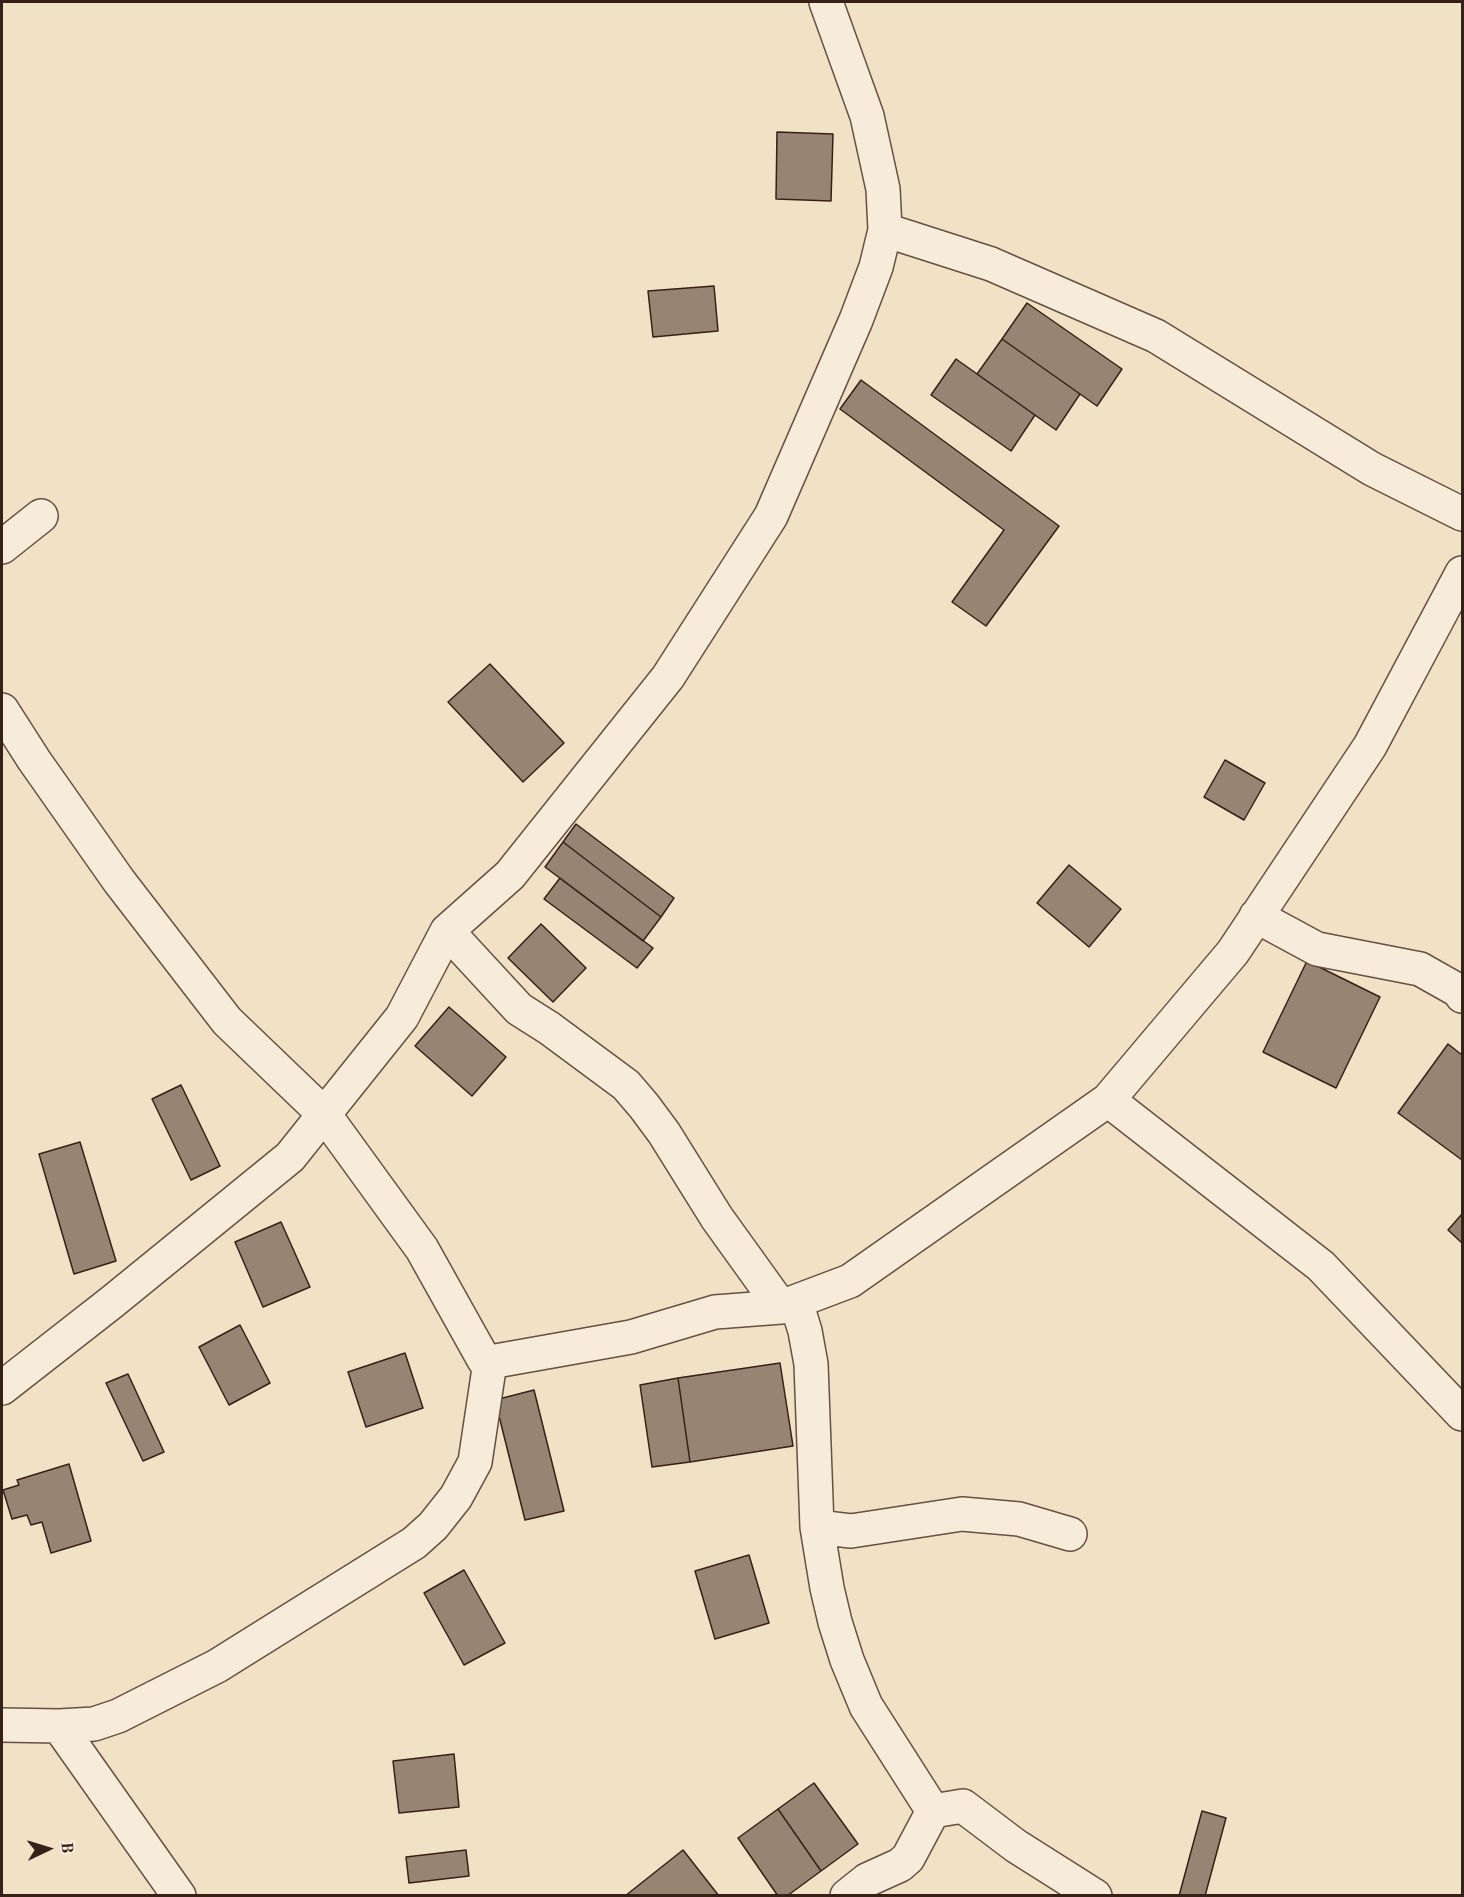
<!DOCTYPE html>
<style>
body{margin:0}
#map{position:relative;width:1464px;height:1897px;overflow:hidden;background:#f1e1c5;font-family:"Old Standard TT",serif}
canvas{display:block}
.frame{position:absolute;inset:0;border:3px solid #372018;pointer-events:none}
.north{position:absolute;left:18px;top:1819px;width:60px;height:60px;-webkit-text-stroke:4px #f6ecd9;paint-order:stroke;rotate:86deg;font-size:16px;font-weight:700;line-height:24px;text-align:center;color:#372018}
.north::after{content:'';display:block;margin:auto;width:21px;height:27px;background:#372018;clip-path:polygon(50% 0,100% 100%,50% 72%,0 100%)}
</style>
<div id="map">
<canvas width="1464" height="1897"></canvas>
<div class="frame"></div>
<div class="north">B</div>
</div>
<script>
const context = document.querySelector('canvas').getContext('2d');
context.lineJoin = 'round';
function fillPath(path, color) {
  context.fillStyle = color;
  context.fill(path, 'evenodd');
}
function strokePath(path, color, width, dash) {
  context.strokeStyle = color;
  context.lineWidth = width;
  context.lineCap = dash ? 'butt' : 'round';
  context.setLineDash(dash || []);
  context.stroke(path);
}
const building = new Path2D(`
 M777 132 833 134 831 201 776 199Z
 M714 286 718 331 653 337 648 291Z
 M1027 303 1122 369 1097 406 1002 339Z
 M1002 339 1080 394 1056 430 977 374Z
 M956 359 1035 415 1011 451 931 395Z
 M861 380 1059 526 986 626 952 602 1004 530 840 409Z
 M490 664 564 743 523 782 448 702Z
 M1225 760 1265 783 1244 820 1204 797Z
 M576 824 674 898 661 917 563 842Z
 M563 842 661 917 643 941 545 867Z
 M1069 865 1121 909 1089 947 1037 903Z
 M560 878 653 948 637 968 544 899Z
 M541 924 586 968 553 1002 508 958Z
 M1307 961 1380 997 1336 1088 1263 1052Z
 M449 1007 506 1057 472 1096 415 1046Z
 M1448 1044 1462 1055V1160L1398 1113Z
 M181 1085 220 1166 191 1180 152 1099Z
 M80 1142 116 1261 74 1274 39 1154Z
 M1462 1214V1243L1448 1230Z
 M281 1222 310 1287 263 1307 235 1242Z
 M240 1325 270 1383 229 1405 199 1347Z
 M405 1353 423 1408 366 1427 348 1372Z
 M780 1363 793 1446 690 1462 678 1378Z
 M128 1374 164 1452 143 1461 106 1383Z
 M678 1378 690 1462 652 1467 640 1385Z
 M534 1390 564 1511 525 1520 495 1400Z
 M69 1464 91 1541 51 1553 42 1522 31 1525 27 1515 12 1519 3 1490 19 1485 17 1480Z
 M749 1555 769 1623 715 1639 695 1571Z
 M464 1570 505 1643 464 1665 424 1593Z
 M454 1754 459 1807 399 1813 393 1761Z
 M814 1783 858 1844 821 1871 778 1809Z
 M778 1809 821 1871 787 1896H778L738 1838Z
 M1202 1811 1226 1818 1205 1896H1179Z
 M466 1850 469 1876 409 1883 406 1857Z
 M683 1850 719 1896H625Z`);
fillPath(building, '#988472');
strokePath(building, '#372018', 1.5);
const minor = new Path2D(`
 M885 230 991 264 1156 336 1372 469 1462 514
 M2 547 41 516
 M2 710 34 760 119 881 227 1021 324 1114 422 1249 484 1360 490 1362 631 1337 715 1312 781 1307 850 1281 1108 1100 1233 952 1370 746 1462 573
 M1256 916 1317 949 1420 969 1459 991 1462 996
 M447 931 519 1009 549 1028 626 1085 644 1106 664 1133 717 1218 781 1307
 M1108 1100 1321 1266 1462 1414
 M796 1302 805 1331 811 1364 817 1527 827 1588 835 1622 847 1660 866 1706 933 1811 963 1806 1016 1846 1095 1896
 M2 1388 112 1302 290 1157 402 1017 447 931 510 875 668 677 771 516 856 320 876 267 885 230 883 189 867 116 826 2
 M817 1527 851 1531 962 1514 1019 1519 1070 1534
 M2 1725 59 1726 94 1724 118 1716 217 1666 414 1543 433 1526 456 1497 475 1462 490 1362
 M59 1726 179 1896
 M847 1896 867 1880 900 1865 908 1858 933 1811`);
strokePath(minor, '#665043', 36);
strokePath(minor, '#f6ecd9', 33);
</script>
